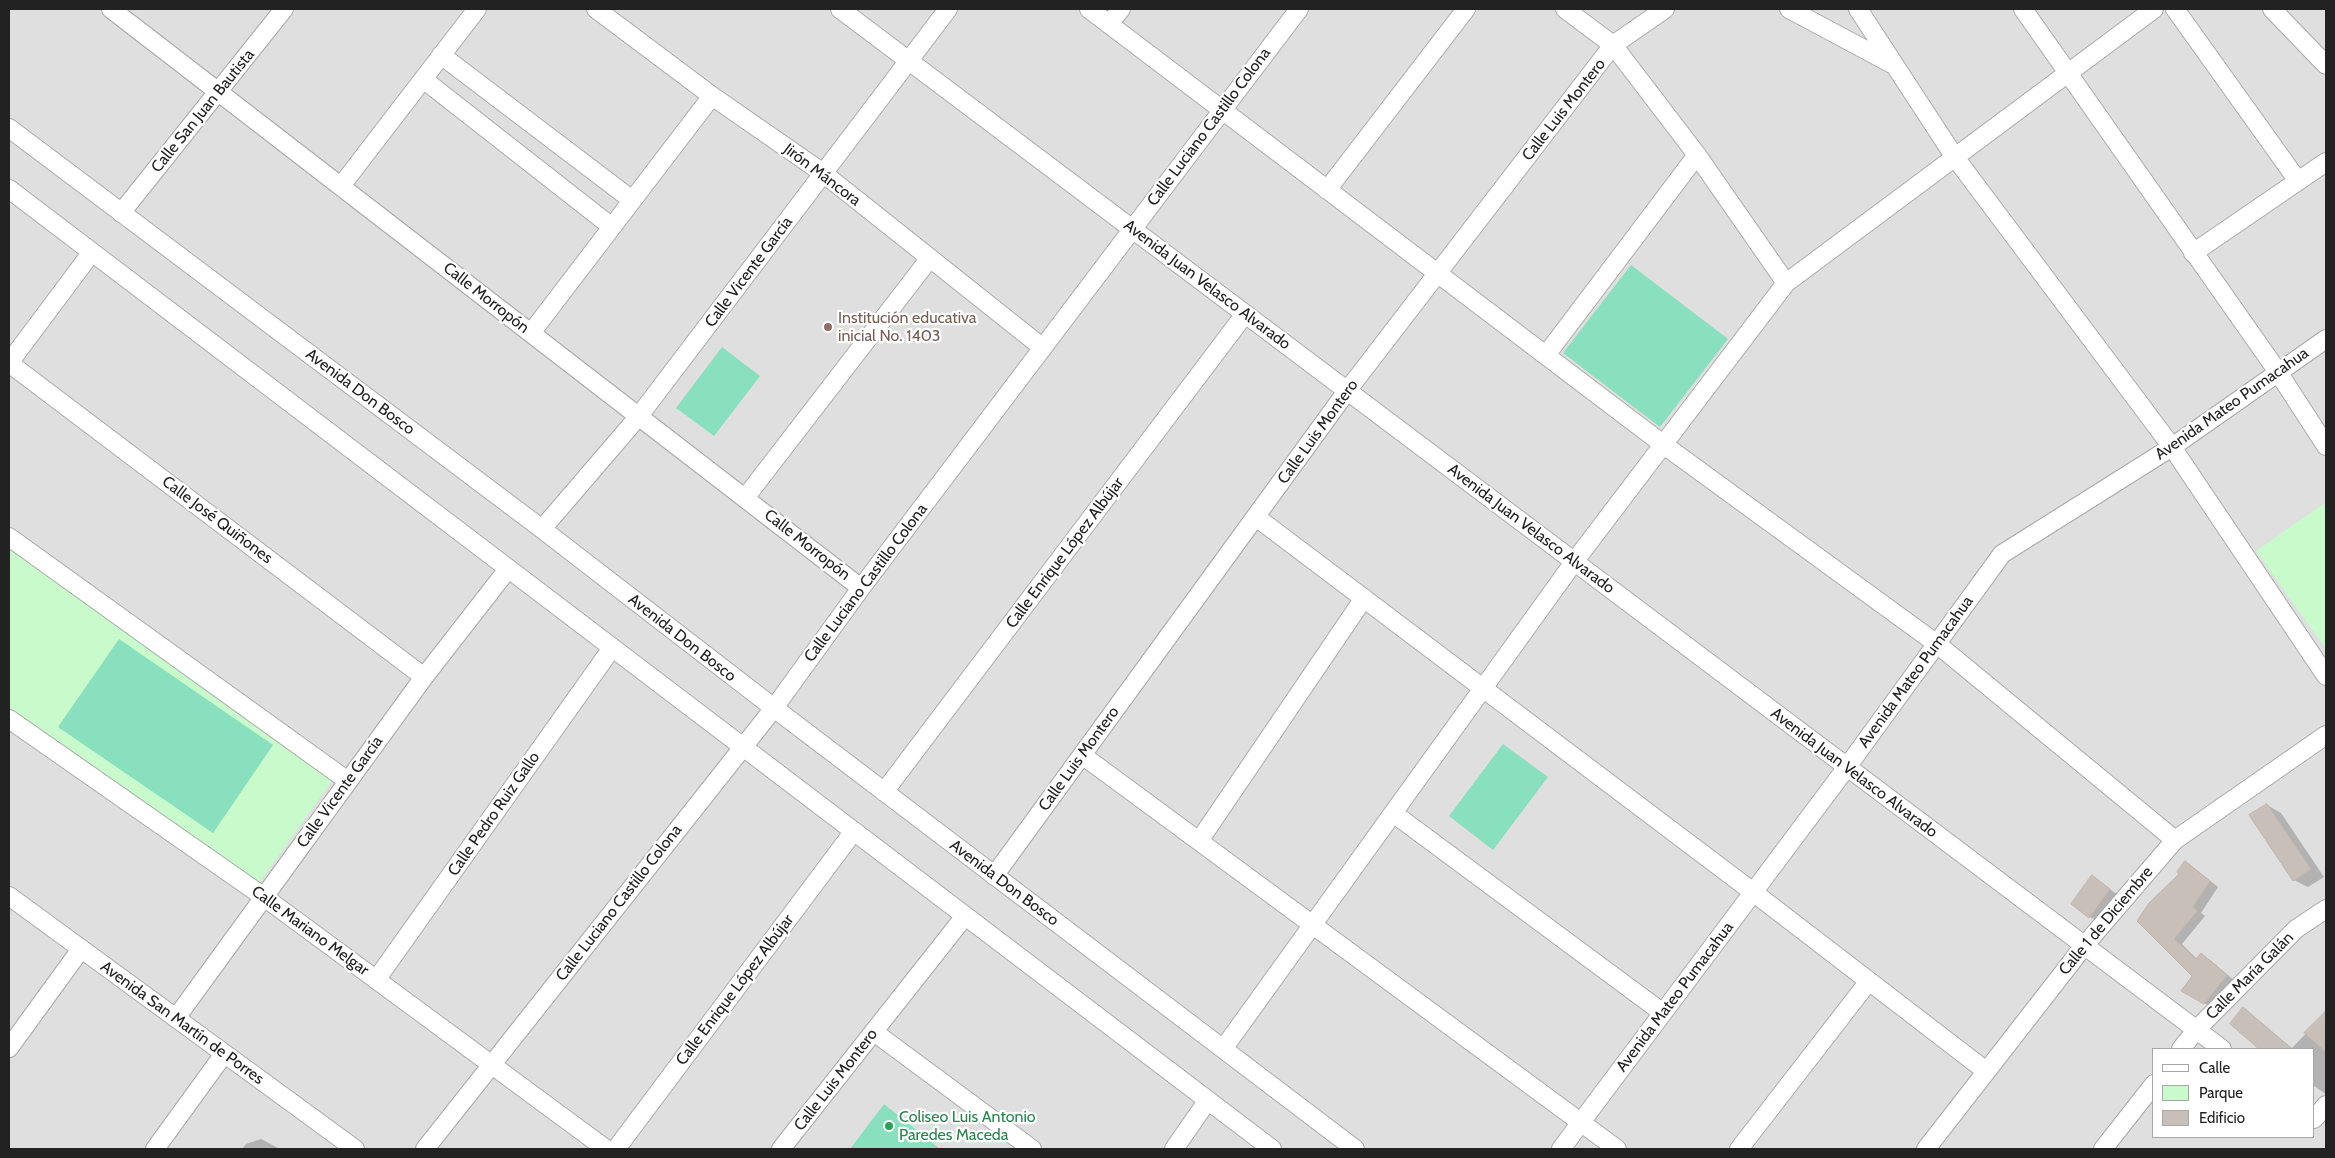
<!DOCTYPE html>
<meta charset="utf-8">
<style>
body{margin:0}
#map{position:relative;width:2335px;height:1158px;overflow:hidden;background:#f2efe9;font-family:Cabin,sans-serif}
canvas{display:block}
.frame{position:absolute;inset:0;border:10px solid #222;pointer-events:none}
.legend{position:absolute;left:2152px;top:1048px;width:162px;height:90px;box-sizing:border-box;background:#fff;border:1px solid #a7a7a7;margin:0;padding:6px 9px;list-style:none;font-size:15px;color:#222}
.legend li{display:flex;align-items:center;gap:10px;height:25px}
.legend b{width:25px;border:1px solid #a7a7a7}
</style>
<div id="map">
<canvas width="2335" height="1158"></canvas>
<div class="frame"></div>
<ul class="legend">
<li><b style="height:6px;background:#fff"></b>Calle</li>
<li><b style="height:14px;background:#c8facc"></b>Parque</li>
<li><b style="height:14px;background:#c7bfb8"></b>Edificio</li>
</ul>
</div>
<script>
const context = document.querySelector('canvas').getContext('2d');
context.lineJoin = 'round';
function fillPath(path, color) {
  context.fillStyle = color;
  context.fill(path, 'evenodd');
}
function strokePath(path, color, width, dash) {
  context.strokeStyle = color;
  context.lineWidth = width;
  context.lineCap = dash ? 'butt' : 'round';
  context.setLineDash(dash || []);
  context.stroke(path);
}
function drawText(font, color, halo, rows, align = 'center') {
  context.font = font + ' Cabin,sans-serif';
  context.lineWidth = 4.5;
  context.setLineDash([]);
  context.textBaseline = 'middle';
  context.strokeStyle = halo;
  context.fillStyle = color;
  for (const [text, x, y, turn = 0] of rows) {
    context.save();
    context.translate(x, y);
    context.rotate((+turn || 0) * Math.PI / 180);
    context.textAlign = isNaN(turn) ? turn : align;
    if (halo) context.strokeText(text, 0, 0);
    context.fillText(text, 0, 0);
    context.restore();
  }
}
fillPath(new Path2D(`
 M9 9H2326V1149H9ZM2154 1049H2314V1137H2154Z`), '#e0dfdf');
fillPath(new Path2D(`
 M2326 502V649L2256 551Z
 M9 543 335 777 259 883 9 707Z`), '#c8facc');
fillPath(new Path2D(`
 M1631 265 1728 339 1660 427 1563 353Z
 M722 347 760 376 714 436 676 408Z
 M119 639 273 745 213 833 58 727Z
 M1503 744 1548 777 1493 850 1449 816Z
 M884 1104 940 1149H850Z`), '#88e0be');
fillPath(new Path2D(`
 M2267 805 2281 813 2324 877 2308 887 2294 880Z
 M2186 862 2218 887 2201 913 2205 916 2182 944 2197 959 2201 955 2210 960 2235 981 2213 1008 2182 991 2194 976 2138 921 2181 874Z
 M2093 877 2118 895 2099 922 2090 917Z
 M2243 1008 2292 1048 2322 1017 2326 1019V1094L2314 1086V1049H2261L2232 1024Z
 M261 1139 280 1149H242L246 1144Z`), '#0003');
const building = new Path2D(`
 M2267 804 2311 869 2293 881 2249 815Z
 M2185 861 2210 881 2193 907 2197 911 2174 939 2196 959 2201 953 2227 975 2204 1004 2181 991 2192 976 2137 921 2149 903 2179 874 2177 872Z
 M2092 875 2110 889 2089 918 2071 904Z
 M2243 1007 2292 1049H2259L2230 1024Z
 M2326 1011V1052L2304 1033Z`);
fillPath(building, '#c7bfb8');
strokePath(building, '#c4b6ab', 1);
const minor = new Path2D(`
 M111 9 861 588
 M596 9 712 96 823 173 1043 348
 M840 9 2222 1049
 M1089 9 1664 445 1937 644 2175 840
 M1565 9 1613 45 1697 155 1786 283
 M1789 9 1892 64
 M1858 9 1954 156 2172 447 2326 676
 M2023 9 2278 372 2326 446
 M2175 9 2298 181
 M2272 9 2326 65
 M1109 24 1121 9
 M441 55 632 200
 M423 79 612 227
 M9 128 542 529 774 708 1355 1149
 M341 186 477 9
 M9 189 1272 1149
 M1327 190 1466 9
 M121 213 284 9
 M2193 253 2326 162
 M531 333 712 96
 M1546 355 1697 155
 M9 363 424 677
 M9 363 92 252
 M745 498 930 258
 M1256 517 1753 892 1986 1071
 M542 529 639 416 948 9
 M9 537 348 781
 M9 719 264 897 606 1149
 M1082 755 1617 1149
 M884 792 1245 314
 M1393 813 1663 1013
 M1199 841 1364 598
 M994 876 1347 391 1613 45 1665 9
 M9 896 355 1149
 M376 980 612 648
 M176 1018 424 677 508 569
 M874 1032 1032 1149
 M9 1048 81 949
 M1223 1049 1574 562 1786 283 2154 9
 M2181 1049 2196 1030 2296 929 2326 909
 M2314 1119 2326 1105
 M155 1149 224 1054
 M425 1149 774 708 861 588 1299 9
 M616 1149 854 831
 M781 1149 965 916
 M1174 1149 1208 1100
 M1561 1149 1847 767 2002 554 2172 447 2326 339
 M1739 1149 1869 981
 M1926 1149 2084 946 2175 840 2326 735
 M2103 1149 2154 1084`);
strokePath(minor, '#a9a9a9', 20);
strokePath(minor, '#fff', 18);
for (const [x, y, r, color] of [
 [828,327,5,"#8d6e63"],
 [889,1126,5,"#2e9e5b"]
]) {
  const dot = new Path2D();
  dot.arc(x, y, r, 0, 2 * Math.PI);
  context.fillStyle = color;
  context.fill(dot);
  strokePath(dot, '#fff', 2);
}
drawText('16px', '#222', '#fff', [
 ["Calle Luis Montero",1564,110,-52],
 ["Calle San Juan Bautista",203,111,-51],
 ["Calle Luciano Castillo Colona",1209,127,-53],
 ["Jirón Máncora",822,175,37],
 ["Calle Vicente García",749,272,-53],
 ["Avenida Juan Velasco Alvarado",1207,285,37],
 ["Calle Morropón",486,298,38],
 ["Avenida Don Bosco",360,392,37],
 ["Avenida Mateo Pumacahua",2232,404,-35],
 ["Calle Luis Montero",1318,432,-54],
 ["Calle José Quiñones",217,520,37],
 ["Avenida Juan Velasco Alvarado",1531,529,37],
 ["Calle Morropón",807,545,38],
 ["Calle Enrique López Albújar",1065,553,-53],
 ["Calle Luciano Castillo Colona",866,583,-53],
 ["Avenida Don Bosco",682,638,38],
 ["Avenida Mateo Pumacahua",1916,672,-54],
 ["Calle Luis Montero",1079,759,-54],
 ["Avenida Juan Velasco Alvarado",1854,773,37],
 ["Calle Vicente García",340,792,-54],
 ["Calle Pedro Ruiz Gallo",494,814,-55],
 ["Avenida Don Bosco",1004,883,37],
 ["Calle Luciano Castillo Colona",619,903,-52],
 ["Calle 1 de Diciembre",2106,921,-50],
 ["Calle Mariano Melgar",310,931,36],
 ["Calle María Galán",2250,976,-45],
 ["Calle Enrique López Albújar",735,990,-53],
 ["Avenida Mateo Pumacahua",1675,997,-53],
 ["Avenida San Martín de Porres",182,1023,36],
 ["Calle Luis Montero",836,1080,-52]
]);
drawText('16px', '#785e54', '#fff', [
 ["Institución educativa",838,318],
 ["inicial No. 1403",838,336]
], 'left');
drawText('16px', '#27864d', '#fff', [
 ["Coliseo Luis Antonio",899,1117],
 ["Paredes Maceda",899,1135]
], 'left');
</script>
